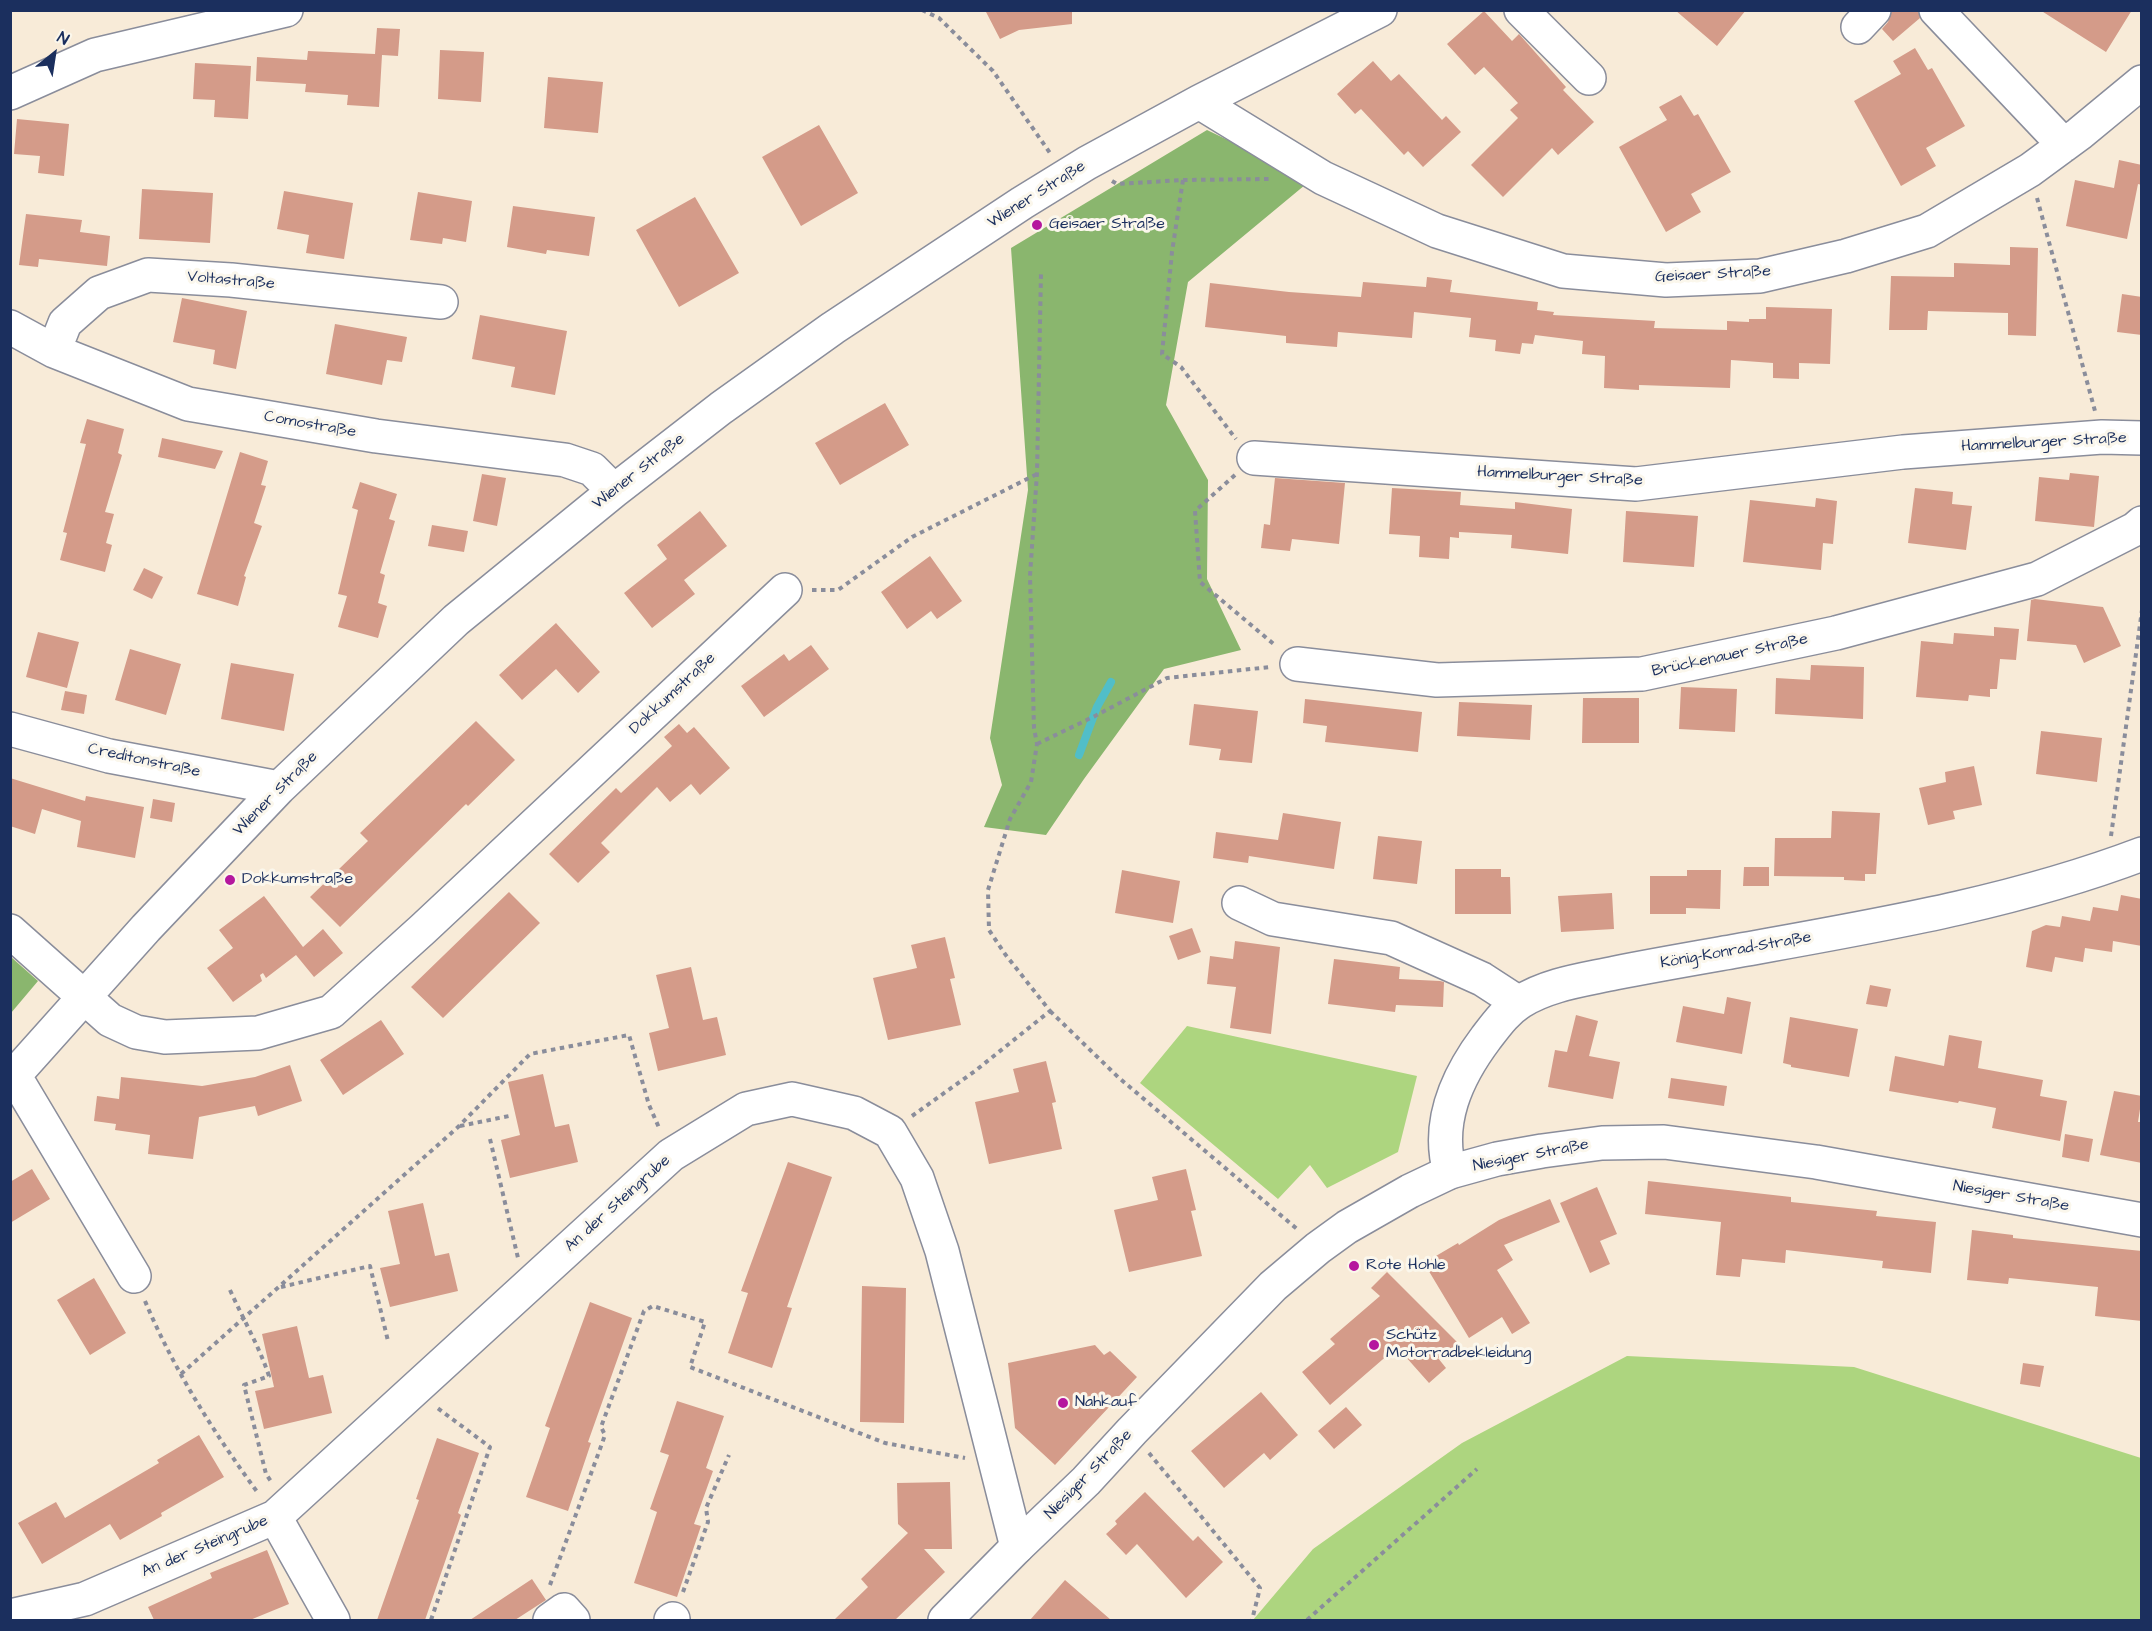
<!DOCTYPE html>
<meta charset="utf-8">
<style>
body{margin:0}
#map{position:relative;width:2152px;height:1631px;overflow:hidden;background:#f8ebd8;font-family:"Architects Daughter",sans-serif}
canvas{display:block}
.frame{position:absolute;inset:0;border:12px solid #1b2f5e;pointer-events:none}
.north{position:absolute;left:24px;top:24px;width:60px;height:60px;-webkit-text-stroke:4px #fbf7ec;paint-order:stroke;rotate:30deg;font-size:16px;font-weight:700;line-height:24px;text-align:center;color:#1b2f5e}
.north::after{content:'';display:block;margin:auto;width:21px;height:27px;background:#1b2f5e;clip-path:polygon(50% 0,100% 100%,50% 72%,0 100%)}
</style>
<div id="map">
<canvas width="2152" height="1631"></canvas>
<div class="frame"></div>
<div class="north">N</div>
</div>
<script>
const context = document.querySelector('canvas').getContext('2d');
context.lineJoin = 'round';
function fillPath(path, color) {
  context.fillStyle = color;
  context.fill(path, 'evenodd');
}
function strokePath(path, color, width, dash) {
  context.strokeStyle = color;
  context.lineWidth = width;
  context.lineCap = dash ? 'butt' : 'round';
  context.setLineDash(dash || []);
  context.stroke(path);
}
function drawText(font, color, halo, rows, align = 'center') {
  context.font = font + ' "Architects Daughter",sans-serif';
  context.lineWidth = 6;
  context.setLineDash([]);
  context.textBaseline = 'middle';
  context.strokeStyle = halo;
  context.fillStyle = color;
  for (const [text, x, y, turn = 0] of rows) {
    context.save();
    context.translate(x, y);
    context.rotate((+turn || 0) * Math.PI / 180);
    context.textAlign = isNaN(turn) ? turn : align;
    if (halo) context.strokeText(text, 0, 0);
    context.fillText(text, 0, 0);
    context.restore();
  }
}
fillPath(new Path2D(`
 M1187 1026 1417 1076 1398 1152 1327 1188 1310 1165 1278 1199 1140 1083Z
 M1627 1356 1854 1367 2141 1458V1620H1253L1313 1549 1462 1443Z`), '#add57f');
fillPath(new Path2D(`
 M1207 130 1311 180 1188 282 1166 405 1208 480 1207 579 1241 650 1164 669 1084 779 1046 835 984 827 1002 785 990 738 1028 490 1011 248Z
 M11 957 38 981 11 1013Z`), '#8ab66e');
strokePath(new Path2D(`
 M1079 755 1097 707 1111 682`), '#51bec8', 8);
fillPath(new Path2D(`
 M985 10H1072V24L1019 30 1000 39Z
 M1675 10H1746L1717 46Z
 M1892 10H1918L1920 18 1893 41 1882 29 1888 22Z
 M2040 10H2132L2106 52Z
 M1484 11 1512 41 1519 34 1566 87 1563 90 1594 122 1558 155 1552 148 1503 197 1471 165 1518 118 1510 110 1518 103 1484 67 1475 75 1447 44Z
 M377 28 400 29 398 56 382 55 379 107 347 105 348 95 305 92 306 84 256 81 257 57 307 60 308 51 375 54Z
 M1915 48 1928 70 1932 68 1965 126 1926 148 1936 166 1901 186 1854 101 1901 74 1893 61Z
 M440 50 484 52 481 102 438 99Z
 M1373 61 1391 81 1399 74 1442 120 1446 116 1461 132 1423 167 1408 151 1404 155 1361 109 1355 114 1337 94Z
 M195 63 251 66 248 119 214 117 215 100 193 99Z
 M548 77 603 82 598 133 544 128Z
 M1681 95 1694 116 1698 114 1731 172 1691 194 1701 212 1666 232 1619 147 1667 120 1659 107Z
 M17 119 69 124 64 176 38 173 40 156 14 154Z
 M819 125 858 193 801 226 762 157Z
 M2119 160 2142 165V185L2138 184 2127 239 2066 226 2075 180 2114 188Z
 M142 189 213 193 210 243 139 239Z
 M284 191 353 203 344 259 306 253 309 235 277 229Z
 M418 192 472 201 466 242 443 238 442 244 410 240Z
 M695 197 739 273 679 307 636 230Z
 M513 206 595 217 589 256 547 250 546 254 507 247Z
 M26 214 82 220 80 232 110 236 107 266 39 259 38 267 19 265Z
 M2010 247 2038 248 2036 336 2008 335V313L1928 311 1927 330H1889L1891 276 1954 277V263L2010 265Z
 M1427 277 1452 280 1450 292 1538 302 1537 310 1554 312 1553 315 1655 321 1654 328 1727 330V321L1749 322V319H1766V307L1832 309 1830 364 1799 363V379L1773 378V363L1731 360 1730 388 1639 385V390L1604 388 1605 356 1582 354 1583 341 1535 335 1533 344 1522 343 1520 354 1495 351 1496 340 1469 337 1471 318 1414 312 1412 338 1338 332 1337 347 1286 343V336L1205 327 1210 283 1289 292 1361 297 1363 282 1426 287Z
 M2122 294 2142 297V335L2117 332Z
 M182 298 247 311 236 369 213 364 215 350 173 342Z
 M480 315 567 331 555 395 511 387 515 367 472 359Z
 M335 324 407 337 402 362 387 360 382 385 326 374Z
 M885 403 909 445 840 485 815 443Z
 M87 419 124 429 118 453 122 455 105 512 114 514 106 543 112 545 105 572 60 560 67 533 63 532 86 444 80 443Z
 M162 438 223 451 215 469 158 457Z
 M240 452 268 461 261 485 266 486 254 523 262 526 244 576 246 577 238 606 197 594Z
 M2070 473 2099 476 2094 527 2035 521 2039 477 2069 480Z
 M482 474 506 478 497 526 473 521Z
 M1275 478 1345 483 1339 544 1292 539 1290 551 1261 548 1264 524 1270 525Z
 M360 482 397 494 389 519 395 521 380 573 385 575 378 603 387 606 378 638 338 627 347 596 338 594 358 510 352 508Z
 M1392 488 1461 492 1460 505 1515 509V502L1572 509 1568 554 1511 548 1512 535 1459 532V538L1450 537 1449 559 1419 557 1420 536 1389 534Z
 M1915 488 1953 492 1952 504 1972 506 1966 550 1908 543Z
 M1816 498 1837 501 1833 544 1823 543 1821 570 1743 562 1750 500 1815 507Z
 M700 511 727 546 684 580 695 594 652 628 624 593 667 559 657 545Z
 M1626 511 1698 516 1694 567 1623 562Z
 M432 525 468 531 464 552 428 546Z
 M930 556 962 601 937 619 931 611 907 629 881 592Z
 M144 568 163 577 152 599 133 590Z
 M2035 599 2103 607 2121 646 2084 663 2076 645 2027 641 2031 600Z
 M556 623 600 672 578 693 556 669 522 700 499 675Z
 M1994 627 2019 629 2016 660 2000 659 1997 689H1990V697L1969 695 1968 701 1916 697 1921 641 1953 644 1954 633 1994 636Z
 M38 632 79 642 67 688 26 677Z
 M811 645 829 669 764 717 741 686 784 654 789 661Z
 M130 649 181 664 166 715 115 700Z
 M231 663 294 674 284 731 221 719Z
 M1811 665 1864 667 1863 719 1775 714 1776 678 1810 680Z
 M1681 687 1737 689 1735 732 1679 729Z
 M65 691 87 695 84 714 61 710Z
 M1583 698H1639V743H1582Z
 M1305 699 1422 712 1418 752 1325 742 1327 726 1303 723Z
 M1459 702 1532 705 1530 740 1457 736Z
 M1194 704 1258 711 1252 763 1219 760 1221 749 1189 745Z
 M476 721 515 760 468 806 466 804 340 927 310 897 368 841 360 833Z
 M679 724 687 733 694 727 730 768 700 795 691 784 670 802 657 787 601 843 610 852 578 883 549 854 616 788 621 793 672 746 664 737Z
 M2041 731 2102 738 2097 782 2036 774Z
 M1974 766 1982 805 1953 811 1955 819 1928 825 1919 788 1946 782 1945 772Z
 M10 778 85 801 86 796 144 807 135 858 77 847 81 821 42 809 35 834 10 826Z
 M153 799 175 803 172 822 150 818Z
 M1832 811 1880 813 1876 874H1865V881L1844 880V877L1774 876 1775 838H1831Z
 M1283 813 1341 822 1334 869 1249 856 1248 863 1213 858 1216 832 1278 840Z
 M1378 836 1422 841 1417 884 1373 879Z
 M1744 867H1769V886H1743Z
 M1455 869H1501V877H1510L1511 914H1455Z
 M1122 870 1180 881 1173 923 1115 913Z
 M1687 870H1721L1720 909 1686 908V914H1650V876H1687Z
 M509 892 540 923 443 1018 411 987Z
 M1612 893 1614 929 1561 932 1558 896Z
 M2121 895 2142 899V946L2113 941 2112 952 2085 948 2083 962 2055 957 2052 972 2026 967 2032 931 2046 925 2060 927 2062 916 2090 921 2093 907 2118 911Z
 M264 896 303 947 323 929 343 953 314 977 296 955 266 978 263 973 260 975 262 981 233 1002 207 968 233 948 219 930Z
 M1192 928 1201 952 1178 960 1169 936Z
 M945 937 955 978 950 979 961 1025 888 1040 873 978 917 968 911 945Z
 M1235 941 1280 947 1271 1034 1230 1028 1236 987 1207 984 1210 956 1233 959Z
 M1334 959 1400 967 1399 979 1440 981 1444 982 1443 1007 1396 1005 1395 1012 1328 1004Z
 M691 967 703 1020 717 1017 726 1055 658 1071 649 1033 669 1028 656 975Z
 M1870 985 1891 989 1887 1007 1866 1004Z
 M1727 997 1751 1002 1742 1054 1676 1042 1683 1006 1724 1014Z
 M1576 1015 1598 1021 1589 1056 1620 1062 1613 1099 1548 1087 1555 1050 1567 1052Z
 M1790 1017 1858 1029 1849 1077 1791 1067V1065L1783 1063Z
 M381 1020 404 1054 343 1095 320 1060Z
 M1949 1035 1982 1041 1978 1068 2043 1080 2040 1096 2067 1101 2060 1141 1992 1128 1996 1108 1959 1101 1958 1103 1889 1091 1895 1056 1944 1066Z
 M1046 1061 1056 1102 1052 1103 1062 1149 989 1164 975 1102 1019 1092 1013 1069Z
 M290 1065 302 1101 258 1116 255 1106 199 1117 193 1159 148 1154 150 1135 115 1130 116 1124 94 1121 97 1096 119 1099 121 1077 202 1086 255 1077Z
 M543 1074 555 1127 569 1124 578 1162 510 1178 501 1140 520 1135 508 1082Z
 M1671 1078 1727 1086 1724 1106 1668 1098Z
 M2114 1091 2142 1096 2138 1122H2142V1163L2100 1155Z
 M2065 1134 2093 1139 2089 1162 2062 1157Z
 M788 1162 832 1177 787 1307 792 1308 772 1368 728 1353 748 1293 741 1291Z
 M32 1169 50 1199 10 1223V1182Z
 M1186 1169 1196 1210 1191 1211 1202 1256 1129 1272 1114 1210 1158 1200 1152 1177Z
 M1648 1181 1791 1197V1202L1877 1211 1876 1216 1936 1222 1931 1273 1882 1268 1883 1261 1786 1250 1785 1263 1742 1259 1740 1277 1716 1275 1721 1222 1645 1214Z
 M1597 1187 1617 1234 1600 1241 1610 1264 1590 1273 1560 1203Z
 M1550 1199 1560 1222 1504 1245 1513 1260 1497 1270 1530 1323 1512 1334 1502 1317 1469 1338 1424 1263 1458 1243 1459 1245 1499 1220Z
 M423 1203 435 1256 449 1253 458 1291 390 1307 380 1268 400 1264 388 1211Z
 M1972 1230 2013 1235V1238L2142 1251V1321L2095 1316 2098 1287 2009 1278 2008 1284 1967 1280Z
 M1387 1272 1459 1344 1438 1358 1446 1368 1429 1383 1397 1347 1330 1405 1302 1372 1335 1344 1330 1339 1380 1296 1371 1288Z
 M94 1278 126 1333 90 1355 57 1300Z
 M862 1286 906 1288 904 1423 860 1422Z
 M590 1302 632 1318 588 1442 591 1443 568 1511 526 1497 550 1428 545 1426Z
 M297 1326 309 1378 323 1375 332 1413 264 1429 255 1391 274 1387 262 1334Z
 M1095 1345 1104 1355 1110 1351 1137 1377 1055 1465 1015 1428 1008 1363Z
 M2023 1363 2044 1366 2040 1387 2020 1384Z
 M1261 1392 1298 1435 1270 1460 1264 1453 1224 1488 1191 1451Z
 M677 1401 724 1416 706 1468 713 1471 694 1524 701 1526 677 1597 634 1583 657 1512 650 1509 669 1455 660 1452Z
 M1346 1407 1362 1425 1334 1449 1318 1431Z
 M199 1435 224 1477 161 1513 162 1516 120 1540 110 1524 42 1564 18 1523 56 1502 65 1518 159 1463 157 1460Z
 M437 1438 479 1453 458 1513 461 1515 425 1620H377L419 1500 416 1499Z
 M950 1482 952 1549H924L945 1572 895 1620H834L868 1587 861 1579 908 1533 898 1524 897 1483Z
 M1145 1492 1193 1541 1198 1536 1223 1562 1186 1598 1137 1544 1126 1555 1106 1534 1117 1524 1115 1521Z
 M267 1550 289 1604 250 1620H154L148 1607 212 1578 210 1573Z
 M532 1579 546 1600 515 1620H470Z
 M1065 1580 1111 1620H1030Z`), '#d49b89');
const minor = new Path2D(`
 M1521 10 1589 78
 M1936 10 2064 145
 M1858 27 1874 10
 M10 93 95 55 286 10
 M1199 102 1323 178 1437 231 1563 271 1666 280 1760 276 1846 256 1927 231 2030 170 2079 134 2142 82
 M10 327 54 351 188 404 376 436 565 460 592 469 614 491
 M54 351 65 323 99 293 148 275 231 280 441 302
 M1254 458 1636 484 1903 452 2102 437 2142 438
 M1297 664 1437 680 1642 674 1836 633 2037 579 2135 529 2142 523
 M10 729 109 756 279 788
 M1239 903 1273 919 1391 938 1482 979 1519 1003
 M10 931 110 1020 136 1032 165 1037 258 1033 331 1012 423 929 785 590
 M14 1075 134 1276
 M10 1080 146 928 279 788 456 620 614 491 721 408 833 328 1022 203 1087 163 1199 102 1380 10
 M1450 1172C1436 1123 1456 1078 1486 1038 1496 1025 1506 1011 1520 1002 1549 984 1583 980 1615 973 1655 965 1696 958 1736 951 1874 926 2010 904 2142 854
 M275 1517 333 1620
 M10 1616 85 1599 275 1517 671 1155 746 1109 792 1099 854 1113 890 1132 917 1178 942 1251 1017 1547
 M550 1620 564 1610 573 1620
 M671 1620 673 1619`);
const major = new Path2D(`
 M945 1620 1017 1547 1086 1481 1132 1431 1273 1286 1318 1248 1347 1227 1410 1191 1450 1172 1497 1159 1542 1151 1602 1143 1664 1142 1816 1162 2142 1220`);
strokePath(minor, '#8a8d9b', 36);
strokePath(major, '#8a8d9b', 36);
strokePath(new Path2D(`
 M922 10 939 18 993 71 1050 153
 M1183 180 1172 252 1162 354 1181 367 1236 439
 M1112 181 1117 184 1183 180 1269 179
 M2037 198 2095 411
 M1235 475 1195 511 1200 582 1276 646
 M812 590H838L912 537 1037 474
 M1037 744 1095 716 1167 678 1270 667
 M2111 836 2142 610
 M1050 1011 1118 1077 1297 1229
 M912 1116 975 1071 1050 1011 1005 954 989 930 988 890 1010 819 1031 782 1037 744 1034 728 1030 576 1037 473 1041 273
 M460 1126 509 1116
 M490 1139 518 1258
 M281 1287 370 1266 388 1341
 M230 1290C243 1319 259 1346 269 1376L244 1385 266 1474 272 1483
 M145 1301C174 1370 214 1433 258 1493
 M181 1374 458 1127 530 1054 629 1035 649 1105 660 1130
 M1149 1453 1260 1588 1252 1620
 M550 1585 600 1449 605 1435 601 1427 644 1311 653 1306 705 1322 690 1367 885 1443 965 1458
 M683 1592 708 1522 706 1508 729 1455
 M431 1620 490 1447 436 1407
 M1307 1620 1477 1469`), '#8a8d9b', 4, [4.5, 4.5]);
strokePath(minor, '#fff', 33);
strokePath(major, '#fff', 33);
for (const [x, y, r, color] of [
 [1037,225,6,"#b5179e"],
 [230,880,6,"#b5179e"],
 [1354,1266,6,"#b5179e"],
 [1374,1345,6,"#b5179e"],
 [1063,1403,6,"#b5179e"]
]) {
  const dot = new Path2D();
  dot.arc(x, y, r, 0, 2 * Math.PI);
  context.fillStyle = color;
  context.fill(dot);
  strokePath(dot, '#fbf7ec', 2);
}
drawText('16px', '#1b2f5e', '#fbf7ec', [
 ["Wiener Straße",1037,195,-32],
 ["Geisaer Straße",1713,275,-3],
 ["Voltastraße",231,281,5],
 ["Comostraße",310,425,10],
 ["Hammelburger Straße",2044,443,-3],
 ["Wiener Straße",639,472,-38],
 ["Hammelburger Straße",1560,477,3],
 ["Brückenauer Straße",1730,656,-12],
 ["Dokkumstraße",673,694,-43],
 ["Creditonstraße",144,761,12],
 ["Wiener Straße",276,794,-45],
 ["König-Konrad-Straße",1736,951,-10],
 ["Niesiger Straße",1531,1156,-11],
 ["Niesiger Straße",2011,1197,10],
 ["An der Steingrube",618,1204,-42],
 ["Niesiger Straße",1089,1475,-46],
 ["An der Steingrube",205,1547,-23]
]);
drawText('16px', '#1b2f5e', '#fbf7ec', [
 ["Geisaer Straße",1049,225],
 ["Dokkumstraße",242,880],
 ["Rote Hohle",1366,1266],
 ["Schütz",1386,1336],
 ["Motorradbekleidung",1386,1354],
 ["Nahkauf",1075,1403]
], 'left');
</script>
